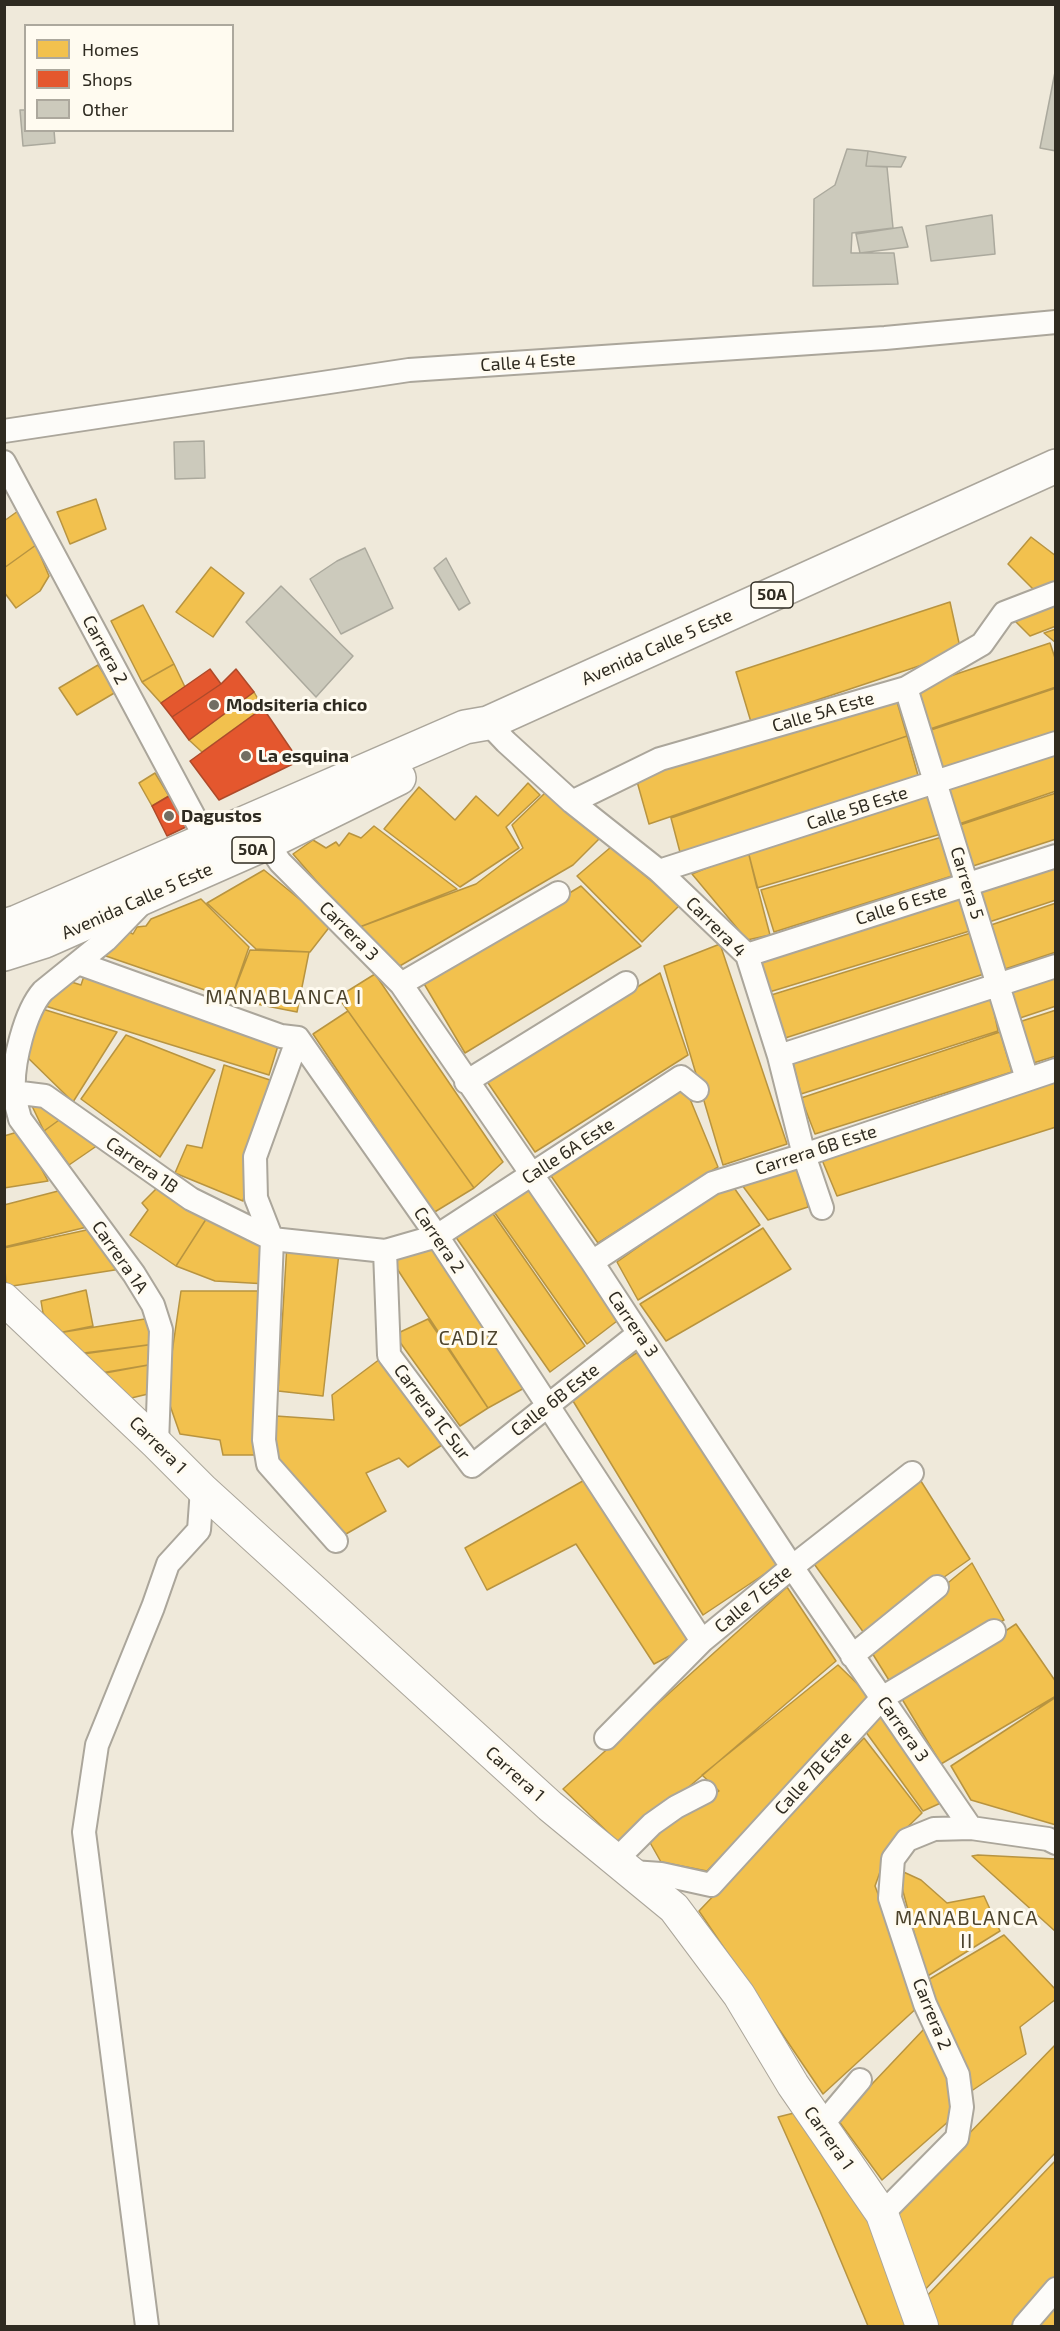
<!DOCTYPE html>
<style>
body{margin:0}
#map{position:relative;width:1060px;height:2331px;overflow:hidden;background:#efe9da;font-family:"Exo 2",sans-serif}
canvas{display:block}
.frame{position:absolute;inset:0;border:6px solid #2f2b21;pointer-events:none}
.legend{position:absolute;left:24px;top:24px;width:210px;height:108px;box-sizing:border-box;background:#fffbf0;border:2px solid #aca89d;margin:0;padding:8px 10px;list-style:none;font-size:18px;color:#2f2b21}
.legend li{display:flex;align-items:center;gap:12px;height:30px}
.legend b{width:30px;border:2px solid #aca89d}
</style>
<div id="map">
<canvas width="1060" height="2331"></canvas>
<div class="frame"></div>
<ul class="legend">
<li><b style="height:16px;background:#f2c14e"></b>Homes</li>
<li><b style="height:16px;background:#e4572e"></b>Shops</li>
<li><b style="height:16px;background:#cccabc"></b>Other</li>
</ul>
</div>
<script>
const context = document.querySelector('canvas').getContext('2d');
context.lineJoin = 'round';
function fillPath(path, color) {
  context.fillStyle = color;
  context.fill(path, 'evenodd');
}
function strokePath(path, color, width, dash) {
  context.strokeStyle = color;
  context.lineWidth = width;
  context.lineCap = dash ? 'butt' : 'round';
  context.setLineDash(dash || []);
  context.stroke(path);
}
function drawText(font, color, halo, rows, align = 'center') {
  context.font = font + ' "Exo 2",sans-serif';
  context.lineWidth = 6;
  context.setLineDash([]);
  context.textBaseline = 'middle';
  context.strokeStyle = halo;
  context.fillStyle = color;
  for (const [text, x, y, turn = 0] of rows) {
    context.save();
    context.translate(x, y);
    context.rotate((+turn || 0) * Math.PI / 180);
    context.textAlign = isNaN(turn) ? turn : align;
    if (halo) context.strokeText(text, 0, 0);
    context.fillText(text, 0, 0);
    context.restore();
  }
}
const homes = new Path2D(`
 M96 499 106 529 70 544 57 512Z
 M18 511 36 545 4 568V521Z
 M1031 537 1056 556V585L1036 592 1008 564Z
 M36 545 49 576 40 591 16 608 4 592V568Z
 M211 567 244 593 213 637 176 612Z
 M1056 596V626L1030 636 1008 614Z
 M950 602 961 652 751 722 736 672Z
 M143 605 174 664 142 682 111 621Z
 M1056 629V643L1044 633Z
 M1050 643 1056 661V687L924 731 911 689Z
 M174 664 185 687 161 703 142 682Z
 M98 665 116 692 77 715 59 688Z
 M1056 688V734L938 773 925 732Z
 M254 692 263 708 202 752 189 740Z
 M895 695 907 736 649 824 636 778Z
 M907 736 919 779 681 856 671 818Z
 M1056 745V791L959 824 946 782Z
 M155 773 169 796 152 806 139 783Z
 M528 783 540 795 506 827 519 848 460 887 384 829 419 787 455 820 476 796 498 816Z
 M931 788 941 834 757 888 748 851Z
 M546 792 599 839 573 865 398 967 357 928 476 884 523 848 512 825Z
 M1056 793V839L973 866 960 825Z
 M374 826 457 889 357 928 293 854 313 840 326 848 336 842 339 846 349 833 361 838Z
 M942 837 952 876 774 932 761 890Z
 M611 847 680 905 642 942 577 876Z
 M748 851 770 935 747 940 692 874Z
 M1056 861V900L989 922 978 887Z
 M264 870 331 925 310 952 256 949 207 903Z
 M581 886 641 946 465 1053 423 982Z
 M962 890 973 930 766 993 757 956Z
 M201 899 249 947 231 999 103 955 127 931 133 934 137 927 146 926 151 919Z
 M1056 903V952L1002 970 988 926Z
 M971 933 984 974 779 1040 768 996Z
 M720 944 787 1144 723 1165 664 966Z
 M250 950 309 952 297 1012 231 999Z
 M1056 971V1006L1017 1019 1005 988Z
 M660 973 688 1055 535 1152 486 1080Z
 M375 974 503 1162 474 1188 338 997Z
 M84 976 281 1036 269 1075 42 1005 65 980 81 985Z
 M990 992 998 1031 801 1094 791 1056Z
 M36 1007 117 1032 73 1102 24 1054Z
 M1056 1010V1056L1030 1064 1016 1023Z
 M348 1011 474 1188 433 1213 313 1034Z
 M1000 1032 1012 1072 815 1134 801 1098Z
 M126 1035 215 1070 160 1157 81 1099Z
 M224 1065 270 1080 243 1201 175 1173 187 1145 202 1148Z
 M1056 1078V1127L837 1196 820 1155Z
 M683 1082 718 1167 598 1243 549 1173Z
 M46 1099 66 1115 44 1131 32 1106Z
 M66 1115 101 1143 69 1165 44 1131Z
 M21 1131 48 1181 4 1188V1136Z
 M799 1161 808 1207 768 1220 739 1181Z
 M525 1180 621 1318 587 1344 490 1206Z
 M730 1182 760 1225 638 1300 617 1262Z
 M162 1183 210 1213 176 1266 130 1235 148 1210 142 1203Z
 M62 1190 87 1227 4 1247V1205Z
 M489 1208 585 1346 550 1372 453 1233Z
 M210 1213 270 1240 267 1284 215 1281 176 1266Z
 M763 1228 791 1269 666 1341 640 1304Z
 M91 1229 121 1269 6 1287 4 1248Z
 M428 1243 526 1387 488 1408 392 1261Z
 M287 1244 339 1253 323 1396 278 1391Z
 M86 1290 93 1326 58 1333 43 1313 41 1301Z
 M181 1291H260L258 1455H223L220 1440 180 1434 166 1394Z
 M151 1318 155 1344 76 1354 58 1333Z
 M428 1319 488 1408 460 1426 397 1338 396 1334Z
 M155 1344 154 1364 89 1375 83 1354Z
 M638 1352 781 1563 703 1615 570 1396Z
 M380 1359 442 1445 408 1467 399 1458 366 1473 386 1511 346 1534 272 1469 276 1416 334 1420 332 1395Z
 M154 1364 148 1394 123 1400 100 1374Z
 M588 1478 696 1642 654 1664 576 1544 487 1590 465 1548Z
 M919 1478 970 1559 864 1633 812 1561Z
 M972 1563 1004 1620 892 1685 869 1648Z
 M787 1587 836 1661 621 1845 563 1789Z
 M1016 1624 1056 1682V1696L941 1764 902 1699Z
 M838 1665 873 1699 707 1871 661 1862 648 1839 719 1791 702 1775Z
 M1056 1697V1825L971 1800 951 1766Z
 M882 1711 943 1802 923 1811 863 1728Z
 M864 1738 922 1813 890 1844 875 1886 920 2005 823 2094 699 1911Z
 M978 1855 1056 1859V1932L972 1856Z
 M897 1869 921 1880 947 1903 984 1896 1000 1931 926 1977Z
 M1004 1935 1056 1990V1999L1020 2027 1026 2054 967 2094 928 1980Z
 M924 2029 953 2086 950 2120 882 2180 838 2120Z
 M1056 2044V2152L919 2296 893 2212Z
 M802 2111 865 2206 913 2326H868L820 2211 778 2117Z
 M1056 2160V2275L1011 2326H934L923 2300Z
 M1056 2298V2326H1031Z`);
fillPath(homes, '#f2c14e');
strokePath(homes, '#b89440', 1.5);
const shops = new Path2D(`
 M210 669 221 684 172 717 161 703Z
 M236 669 254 692 189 740 172 717 221 684Z
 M263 708 299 761 219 800 190 761Z
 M169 796 188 826 167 836 152 806Z`);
fillPath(shops, '#e4572e');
strokePath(shops, '#ae4a2a', 1.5);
const building = new Path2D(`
 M1056 67V151L1040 148Z
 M20 110H26V130H54L55 143 23 146Z
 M847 149 868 151 866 166 887 167 893 228 852 233 851 253H894L898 284 813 286 814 199 835 185Z
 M868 151 906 157 901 167 866 166Z
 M992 215 995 254 931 261 926 226Z
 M902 227 908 247 860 253 856 234Z
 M204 441 205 478 175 479 174 442Z
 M365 548 393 608 341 634 310 579 337 561Z
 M446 558 470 603 459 610 434 568Z
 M281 586 353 656 316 697 246 622Z`);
fillPath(building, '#cccabc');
strokePath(building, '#aba99d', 1.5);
const street = new Path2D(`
 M4 431 409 370 885 338 1056 322
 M4 462 206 839
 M906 688 1027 1079
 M488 723 506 742 572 802 659 871 747 955 779 1056 804 1155 822 1208
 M572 802 660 759 906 688 982 644 1004 613 1056 593
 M267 843 280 862 401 984 592 1262 792 1567 971 1828
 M659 871 1056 743
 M141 904 106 940 43 991C25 1011 12 1064 14 1091 14 1100 18 1110 20 1119L134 1274 153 1305 161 1330 157 1444
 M747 955 1056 856
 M78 963 281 1036 298 1038 437 1236 702 1641
 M401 984 558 893
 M298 1038 255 1157 256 1198 272 1239 264 1440 268 1464 336 1541
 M779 1056 1056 966
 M466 1082 626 983
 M13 1092 45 1096 191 1199 272 1239 385 1251 437 1236 681 1077 697 1090
 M385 1251 389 1355 472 1466 638 1334
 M592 1262 713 1183 804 1155 1056 1070
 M852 1656 937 1587
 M606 1738 702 1641 792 1567 912 1473
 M616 1860 652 1824 676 1807 705 1792
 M632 1872 661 1874 711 1885 882 1698 994 1631
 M821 2126 860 2080
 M882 2214 957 2138 962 2107 958 2075 925 2004 890 1898 893 1859 907 1840 934 1829 971 1828 1048 1839 1056 1843
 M147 2326 84 1832 97 1745 153 1607 168 1564 199 1530 202 1489
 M1024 2326 1056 2289`);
const secondary = new Path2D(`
 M4 1299 157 1444 202 1489 550 1806 674 1908 739 1995 793 2085 882 2214 922 2326`);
const primary = new Path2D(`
 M4 926 17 922 465 727 488 723 1056 466
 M4 954 45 941 267 843 399 778`);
strokePath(street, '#aba69b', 26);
strokePath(secondary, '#aba69b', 34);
strokePath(primary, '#aba69b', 36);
strokePath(street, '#fdfcf9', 22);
strokePath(secondary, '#fdfcf9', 32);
strokePath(primary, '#fdfcf9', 33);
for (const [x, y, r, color] of [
 [214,705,6,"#726e62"],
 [246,756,6,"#726e62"],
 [169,816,6,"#726e62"]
]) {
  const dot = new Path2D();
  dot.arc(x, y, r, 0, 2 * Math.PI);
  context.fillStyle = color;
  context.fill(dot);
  strokePath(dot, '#fffbf0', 2);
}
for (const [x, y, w] of [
 [772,595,42],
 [253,850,42]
]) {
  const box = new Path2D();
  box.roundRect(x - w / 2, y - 13, w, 26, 4.5);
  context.fillStyle = '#fffbf0';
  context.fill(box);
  strokePath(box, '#2f2b21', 1.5);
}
drawText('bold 16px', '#2f2b21', null, [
 ["50A",772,595],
 ["50A",253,850]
]);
drawText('18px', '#2f2b21', '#fffbf0', [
 ["Calle 4 Este",528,362,-4],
 ["Avenida Calle 5 Este",657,647,-24],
 ["Carrera 2",105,650,62],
 ["Calle 5A Este",823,712,-16],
 ["Calle 5B Este",857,808,-18],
 ["Carrera 5",967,883,73],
 ["Avenida Calle 5 Este",137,901,-24],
 ["Calle 6 Este",901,905,-18],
 ["Carrera 4",716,927,45],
 ["Carrera 3",349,931,45],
 ["Carrera 6B Este",816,1150,-18],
 ["Calle 6A Este",568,1151,-33],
 ["Carrera 1B",142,1165,35],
 ["Carrera 2",439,1240,56],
 ["Carrera 1A",120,1257,55],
 ["Carrera 3",633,1324,56],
 ["Calle 6B Este",555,1400,-38],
 ["Carrera 1C Sur",432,1412,53],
 ["Carrera 1",158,1445,45],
 ["Calle 7 Este",753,1599,-40],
 ["Carrera 3",903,1729,55],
 ["Calle 7B Este",813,1773,-48],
 ["Carrera 1",515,1774,42],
 ["Carrera 2",932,2014,68],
 ["Carrera 1",829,2138,55]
]);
drawText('bold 18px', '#2f2b21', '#fffbf0', [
 ["Modsiteria chico",226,705],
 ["La esquina",258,756],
 ["Dagustos",181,816]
], 'left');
context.letterSpacing = '1.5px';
drawText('20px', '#4c432c', '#fffbf0', [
 ["MANABLANCA I",284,997],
 ["CADIZ",469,1338],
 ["MANABLANCA",967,1918],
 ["II",967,1941]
]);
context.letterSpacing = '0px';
</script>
